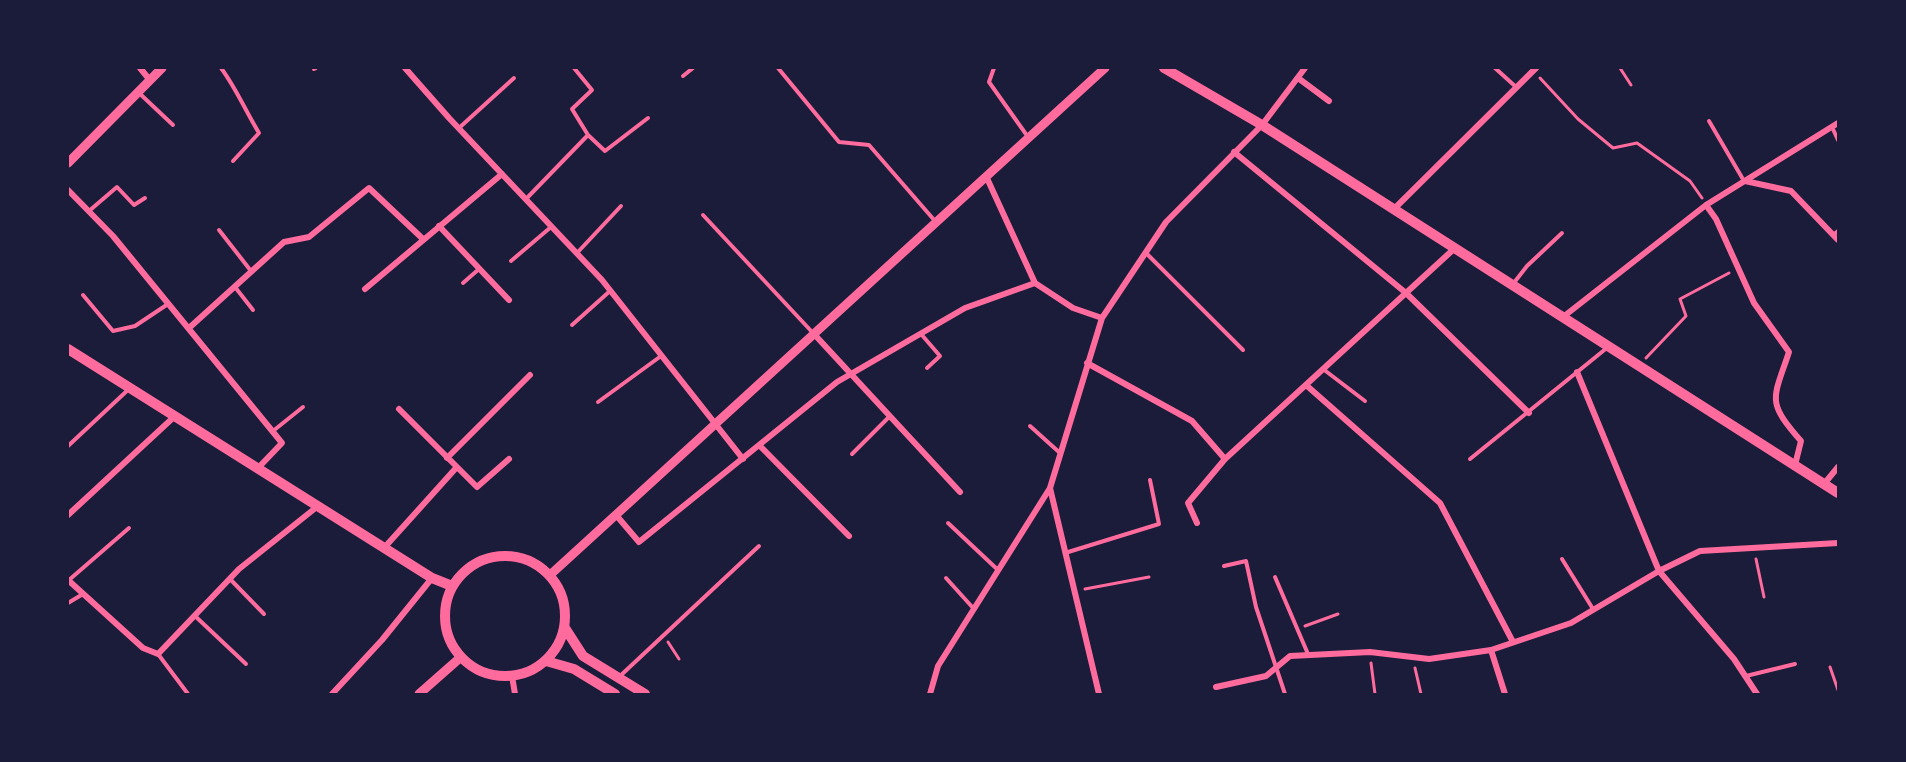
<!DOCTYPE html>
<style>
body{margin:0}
#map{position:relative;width:1906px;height:762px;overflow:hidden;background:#1b1b3a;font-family:Quicksand,sans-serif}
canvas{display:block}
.frame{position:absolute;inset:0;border:69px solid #1b1b3a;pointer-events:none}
</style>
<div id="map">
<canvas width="1906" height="762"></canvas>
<div class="frame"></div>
</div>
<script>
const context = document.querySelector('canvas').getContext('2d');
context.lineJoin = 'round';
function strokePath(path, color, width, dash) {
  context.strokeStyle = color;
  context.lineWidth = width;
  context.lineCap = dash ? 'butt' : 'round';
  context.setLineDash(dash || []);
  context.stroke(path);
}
strokePath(new Path2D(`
 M1620 68 1631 85
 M1540 78 1578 119 1613 148 1637 143 1690 181 1702 198
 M1646 358 1686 316 1680 299 1729 273
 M1756 559 1764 597
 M1085 589 1149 577
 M1305 626 1338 614
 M668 642 679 659
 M1371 663 1375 694
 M1830 667 1838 690
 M1415 668 1421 694`), '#ff6b9d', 3);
strokePath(new Path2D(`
 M221 68C236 88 245 110 259 133L233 161
 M778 68 839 142 869 145 935 221
 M994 68 989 82 1028 137
 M1495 68 1516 87
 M314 69 316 68
 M683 76 693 68
 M138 92 173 125
 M1709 121 1744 181
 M1832 127 1838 140
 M459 128 514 78
 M588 135 605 151 648 118
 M526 199 588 135 572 109 592 90 574 68
 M89 211 117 187 134 205 145 198
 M703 215 813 333
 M219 230 251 271
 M1833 235 1838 231
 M577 253 621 206
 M1146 253 1243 350
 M511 261 551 227
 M463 283 479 269
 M1513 284 1527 266 1562 233
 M235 287 253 310
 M83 295 113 331 135 326 168 304
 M572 325 610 291
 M921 334 940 356 927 368
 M1323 369 1365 401
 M598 402 661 356
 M1030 426 1060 453
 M273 431 303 407
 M68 446 130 388
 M852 454 890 416
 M1470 459 1608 347
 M948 523 998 570
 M1065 553 1159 524 1150 480
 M1562 559 1593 609
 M1224 566 1246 561 1256 607 1285 694
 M1275 577 1308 654
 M946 578 974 609
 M230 579 264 614
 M69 580 129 528
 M68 603 83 594
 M195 616 246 664
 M158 654 188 694
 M1746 676 1795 664
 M619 677 759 546`), '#ff6b9d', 4);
strokePath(new Path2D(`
 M140 68 149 79
 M405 68 449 118 602 280 743 459
 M1298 78 1329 101
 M1234 152 1406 293 1529 413
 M986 176 1035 283
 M1745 181 1791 191 1838 240
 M68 190 113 236 282 443 259 467
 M1706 205 1716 219 1754 303 1789 352C1773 400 1766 401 1801 441L1795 465
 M1394 209 1536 68
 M439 226 509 300
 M1035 283 1073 308 1102 318
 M365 289 502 174
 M1563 317 1706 205 1838 123
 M189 328 284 242 309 237 369 188 423 239
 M814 334 960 492
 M1087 363 1192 421 1225 459
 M1577 372 1659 571 1734 659 1757 694
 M1306 385 1440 503 1513 642
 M399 409 477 487 509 459
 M760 446 849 536
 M447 458 530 375
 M1824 484 1838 467
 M1050 488 1099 694
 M68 515 175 416
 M616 515 639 542 837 382 965 308 1035 283
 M1197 523 1188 503 1225 459 1455 248
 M384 548 456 468
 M68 580 143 648 158 654 239 569 318 506
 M1491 650 1505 694
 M512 676 515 694
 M1216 687 1266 676 1290 656 1370 652 1429 659 1491 650 1571 623 1659 571 1700 551 1838 543
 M332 694 382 640 432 578
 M930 694 938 666 1050 488 1102 318 1166 222 1262 125 1305 68`), '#ff6b9d', 6);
strokePath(new Path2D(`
 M68 163 162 68
 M550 575 1105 68
 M419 694 461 657`), '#ff6b9d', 9);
strokePath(new Path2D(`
 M1164 68 1262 125 1838 493
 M68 349 432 578 452 586
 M445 616a60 60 0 1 1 120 0a60 60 0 1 1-120 0Z
 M565 628 583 656 645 694
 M546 661 574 669 615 694`), '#ff6b9d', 10);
</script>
